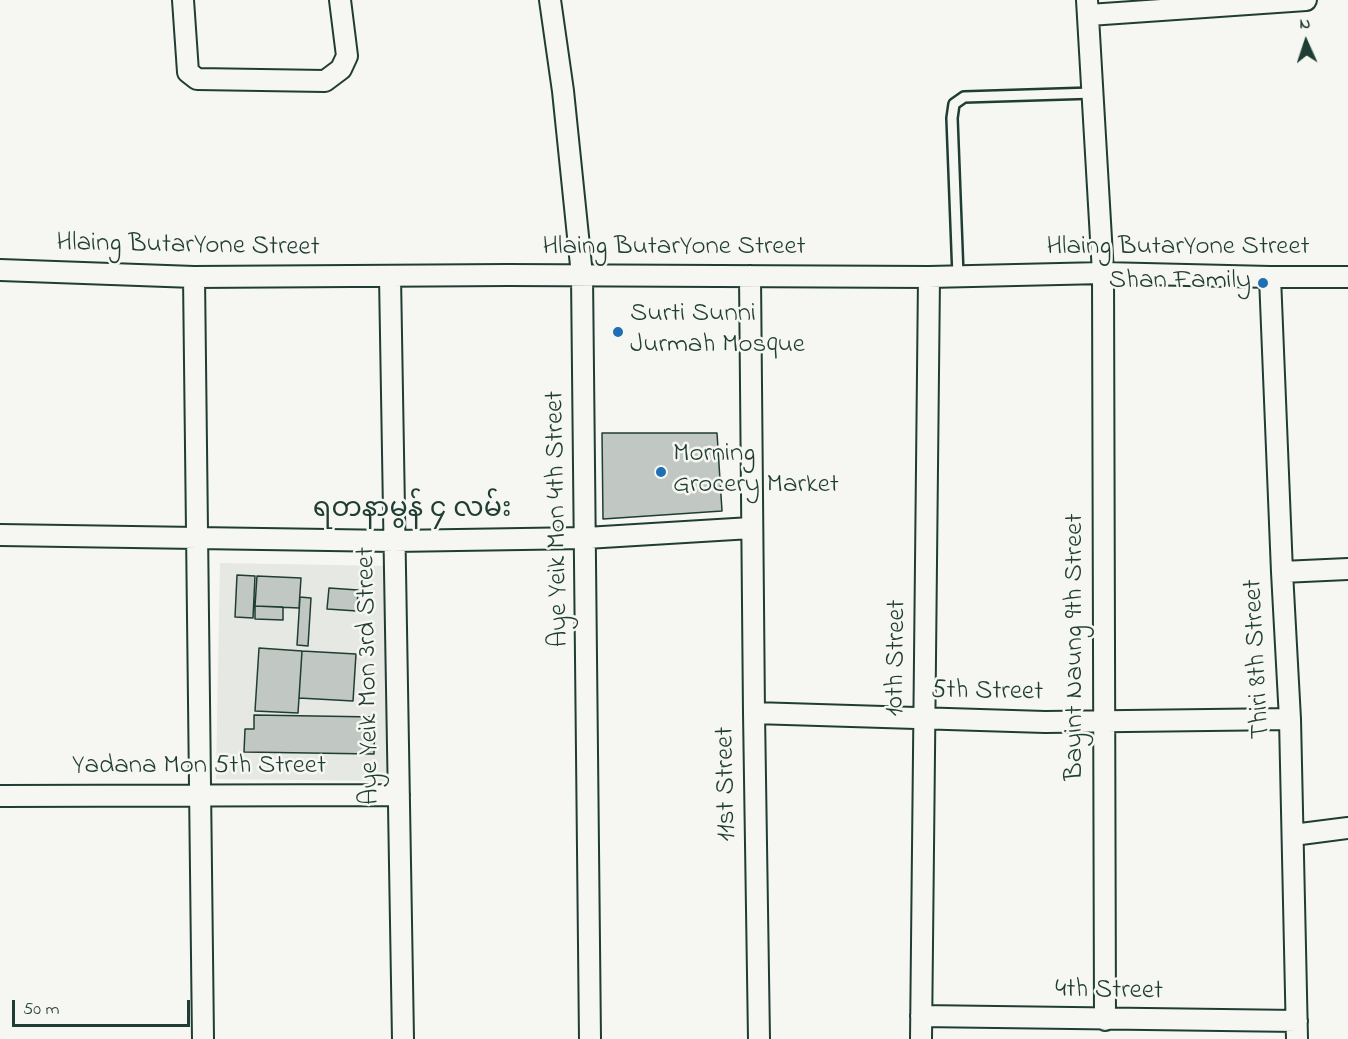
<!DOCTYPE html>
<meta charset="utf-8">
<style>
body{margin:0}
#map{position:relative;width:1348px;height:1039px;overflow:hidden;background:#f6f6f2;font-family:"Indie Flower",sans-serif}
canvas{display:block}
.north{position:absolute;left:1276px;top:12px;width:60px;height:60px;-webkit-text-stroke:4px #f6f6f2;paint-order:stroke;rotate:357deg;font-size:16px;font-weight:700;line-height:24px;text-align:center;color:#1f3d34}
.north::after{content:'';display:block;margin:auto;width:21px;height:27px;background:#1f3d34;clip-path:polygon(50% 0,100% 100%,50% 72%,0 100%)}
.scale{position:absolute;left:12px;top:1000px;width:178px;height:27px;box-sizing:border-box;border:3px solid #1f3d34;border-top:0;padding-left:8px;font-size:18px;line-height:21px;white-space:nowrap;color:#1f3d34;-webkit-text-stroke:4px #f6f6f2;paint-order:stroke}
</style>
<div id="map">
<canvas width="1348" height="1039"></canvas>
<div class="north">N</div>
<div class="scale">50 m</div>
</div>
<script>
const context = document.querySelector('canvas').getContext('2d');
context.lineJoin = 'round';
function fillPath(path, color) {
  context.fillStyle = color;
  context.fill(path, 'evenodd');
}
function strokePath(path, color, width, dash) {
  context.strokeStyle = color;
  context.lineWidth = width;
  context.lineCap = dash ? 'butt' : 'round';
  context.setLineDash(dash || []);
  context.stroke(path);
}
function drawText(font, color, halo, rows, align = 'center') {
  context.font = font + ' "Indie Flower","Noto Sans Myanmar",sans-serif';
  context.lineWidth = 5;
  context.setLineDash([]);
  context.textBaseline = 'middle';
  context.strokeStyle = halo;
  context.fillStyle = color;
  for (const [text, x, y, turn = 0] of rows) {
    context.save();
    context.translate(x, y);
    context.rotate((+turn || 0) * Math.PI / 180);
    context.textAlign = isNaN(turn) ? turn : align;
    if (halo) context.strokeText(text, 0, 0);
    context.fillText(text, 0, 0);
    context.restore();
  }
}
fillPath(new Path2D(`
 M220 563 390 566 386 781 216 779Z`), '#e6e8e4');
const building = new Path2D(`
 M602 433H717L722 511 603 519Z
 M237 575 255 576 253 618 235 617Z
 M257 576 301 578 299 608 255 606Z
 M329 588 358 590 357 611 327 609Z
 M300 597 311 598 308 646 297 645Z
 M255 606 283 607V620L255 619Z
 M259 648 302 651 298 713 255 711Z
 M302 651 356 654 353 701 299 698Z
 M254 715 375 717 374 754 244 752 245 729H254Z`);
fillPath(building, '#c1c8c3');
strokePath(building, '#1f3d34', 1.5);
const service = new Path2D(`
 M958 276 952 118 954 104 964 97 1093 93`);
const minor = new Path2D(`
 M183 0 188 72 197 79 325 81 341 69 347 56 340 0
 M550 0 563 91 582 275 590 1039
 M1087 0 1103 273 1105 1020
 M1089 15 1306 0
 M0 270 194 277 508 275 929 277 1103 273 1270 277H1348
 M390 276 403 1039
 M750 276 754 713 759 1039
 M194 277 203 1039
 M1270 277 1282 572 1290 719 1297 1039
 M0 535 394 541 586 538 751 528
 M1282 572 1348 569
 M754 713 1045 722 1290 719
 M0 796 399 795
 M1293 835 1348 828
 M921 1016 1297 1021
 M921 1039 929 277`);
strokePath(service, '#1f3d34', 14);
strokePath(minor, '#1f3d34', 24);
strokePath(service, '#f6f6f2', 9);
strokePath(minor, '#f6f6f2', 20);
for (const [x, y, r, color] of [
 [1263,283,6,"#1f6fb2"],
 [618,332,6,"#1f6fb2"],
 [661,472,6,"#1f6fb2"]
]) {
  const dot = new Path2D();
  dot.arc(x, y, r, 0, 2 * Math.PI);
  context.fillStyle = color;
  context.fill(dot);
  strokePath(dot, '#f6f6f2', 2);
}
drawText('27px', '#1f3d34', '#f6f6f2', [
 ["Hlaing ButarYone Street",188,247,1],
 ["Hlaing ButarYone Street",674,249],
 ["Hlaing ButarYone Street",1178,249],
 ["ရတနာမွန် ၄ လမ်း",412,512],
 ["Aye Yeik Mon 4th Street",559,519,-91],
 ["Bayint Naung 9th Street",1077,647,-90],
 ["10th Street",898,658,-89],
 ["Thiri 8th Street",1259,659,-93],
 ["Aye Yeik Mon 3rd Street",370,676,-91],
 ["5th Street",987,693,1],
 ["Yadana Mon 5th Street",199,768],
 ["11st Street",728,784,-91],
 ["4th Street",1109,992,1]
]);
drawText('27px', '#1f3d34', '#f6f6f2', [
 ["Shan Family",1251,283,"right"],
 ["Surti Sunni",630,316],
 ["Jurmah Mosque",630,347],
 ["Morning",673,456],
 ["Grocery Market",673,487]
], 'left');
</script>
